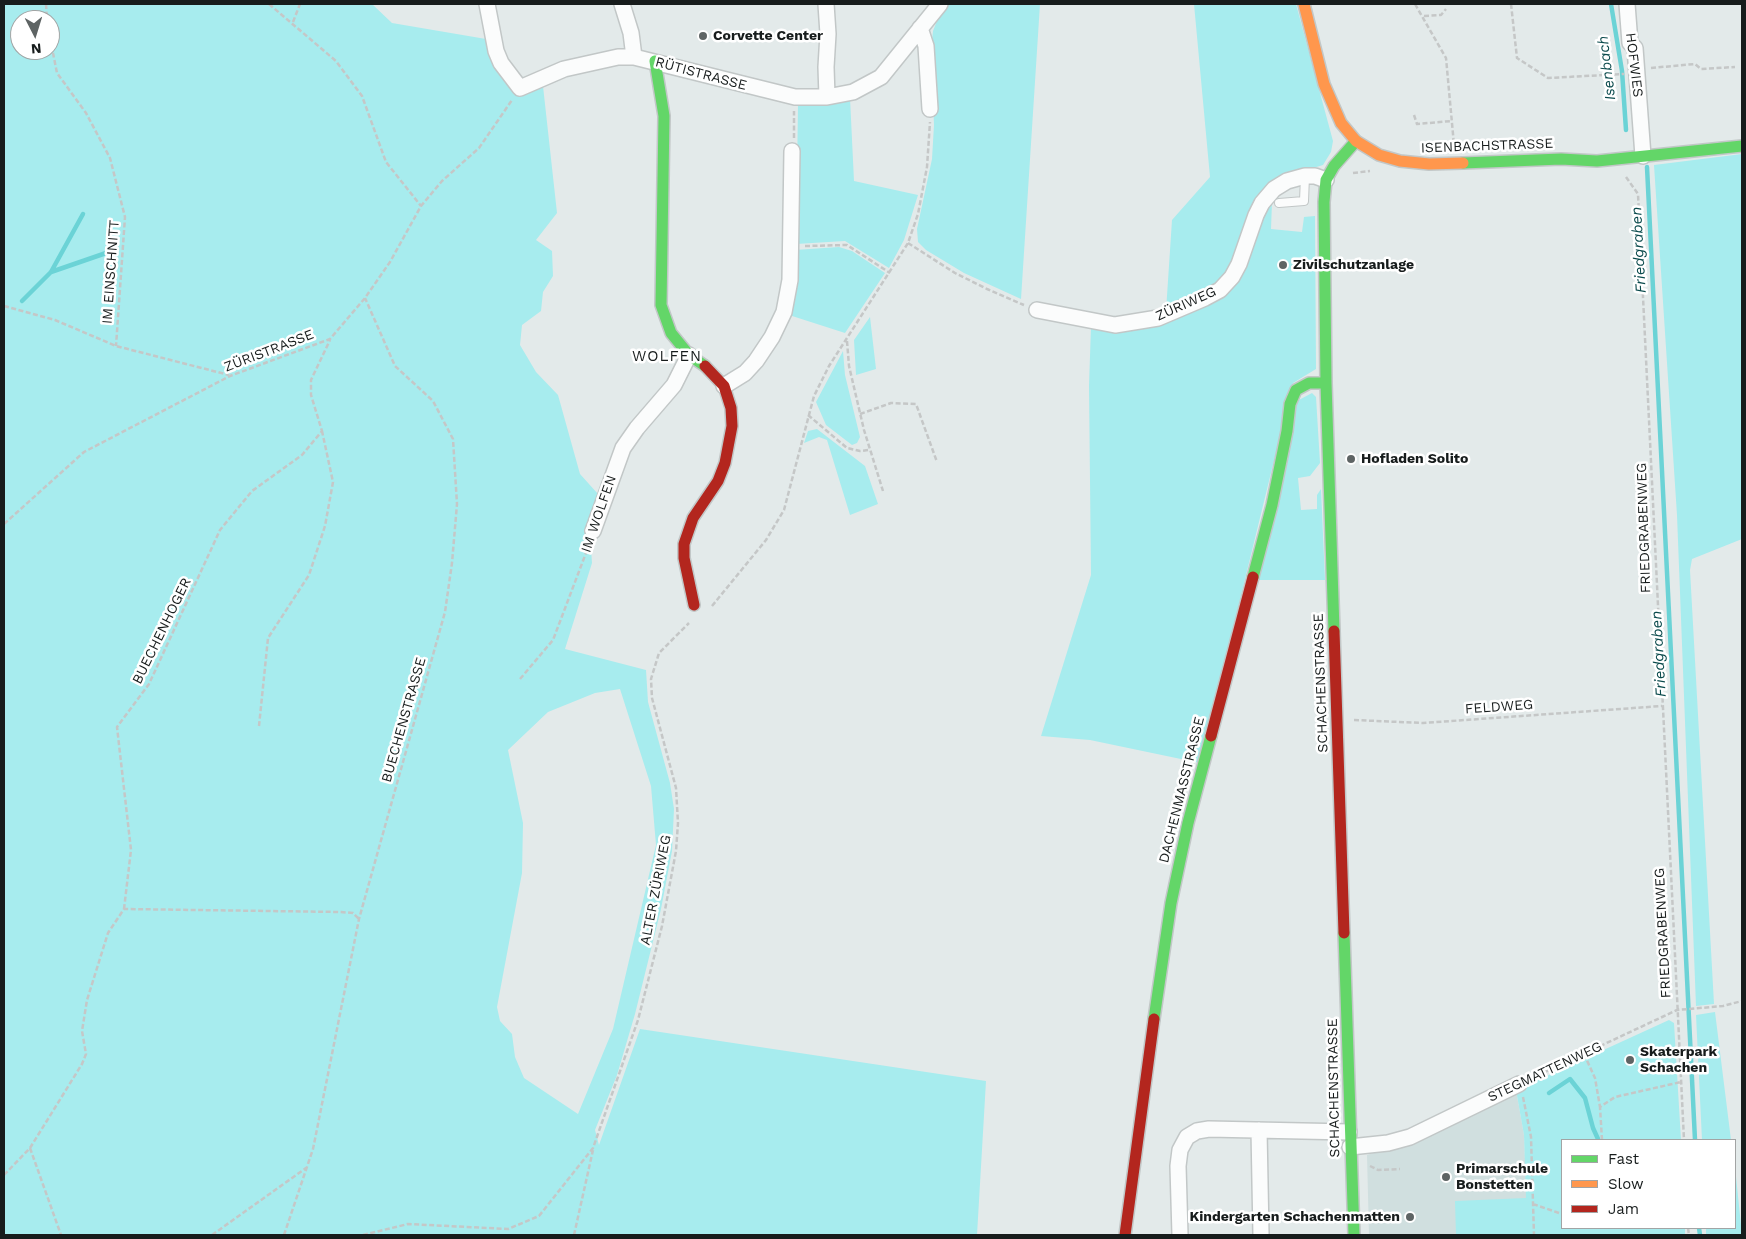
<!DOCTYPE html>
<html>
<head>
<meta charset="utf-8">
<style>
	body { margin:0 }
	#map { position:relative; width:1746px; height:1239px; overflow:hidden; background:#e3eaea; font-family:"Work Sans",sans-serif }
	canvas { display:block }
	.frame { position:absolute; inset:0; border:5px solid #171c1c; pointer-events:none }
	.legend { position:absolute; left:1561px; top:1139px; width:175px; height:90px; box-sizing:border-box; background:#fff; border:1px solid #a2a4a4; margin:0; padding:6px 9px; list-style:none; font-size:15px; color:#171c1c }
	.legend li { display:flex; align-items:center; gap:10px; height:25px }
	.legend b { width:25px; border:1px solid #a2a4a4 }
	.north { position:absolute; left:10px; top:10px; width:50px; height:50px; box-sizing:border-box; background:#fff; border:1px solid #a2a4a4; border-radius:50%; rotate:175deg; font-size:14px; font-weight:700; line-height:20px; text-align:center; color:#171c1c }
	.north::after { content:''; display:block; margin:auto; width:18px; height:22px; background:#5e6464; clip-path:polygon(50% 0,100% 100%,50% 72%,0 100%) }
</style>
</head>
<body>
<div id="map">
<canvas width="1746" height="1239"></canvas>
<div class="frame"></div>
<ul class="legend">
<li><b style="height:6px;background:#63d668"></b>Fast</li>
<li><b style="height:6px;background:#ff974d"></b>Slow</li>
<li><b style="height:6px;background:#b3261e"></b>Jam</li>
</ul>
<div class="north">N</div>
</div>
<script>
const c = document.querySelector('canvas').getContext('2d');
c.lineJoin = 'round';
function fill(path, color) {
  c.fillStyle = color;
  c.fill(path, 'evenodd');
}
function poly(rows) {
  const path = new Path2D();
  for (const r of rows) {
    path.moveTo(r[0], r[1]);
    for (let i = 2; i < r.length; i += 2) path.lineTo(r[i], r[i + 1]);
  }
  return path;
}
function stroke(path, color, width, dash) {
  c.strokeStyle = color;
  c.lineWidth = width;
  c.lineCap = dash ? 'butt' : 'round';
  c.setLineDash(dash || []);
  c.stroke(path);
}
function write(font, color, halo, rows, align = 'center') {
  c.font = font + ' "Work Sans",sans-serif';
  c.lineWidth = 5;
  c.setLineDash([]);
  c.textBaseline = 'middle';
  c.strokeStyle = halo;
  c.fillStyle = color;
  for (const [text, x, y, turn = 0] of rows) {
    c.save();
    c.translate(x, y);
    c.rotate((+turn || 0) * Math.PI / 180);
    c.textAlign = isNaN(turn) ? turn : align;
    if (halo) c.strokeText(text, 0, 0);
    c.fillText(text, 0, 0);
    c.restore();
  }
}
fill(poly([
	[1516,1090,1524,1135,1528,1235,1369,1235,1367,1155,1396,1145]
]), '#d0dfdf');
fill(poly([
	[4,4,372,4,392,23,486,39,524,91,543,86,557,213,536,240,552,251,553,276,543,292,541,311,522,325,520,345,536,372,558,395,580,474,598,494,589,520,592,563,565,649,646,670,648,702,670,783,674,809,672,851,661,909,635,1014,617,1075,595,1130,599,1145,640,1029,986,1081,977,1235,4,1235],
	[20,20,50,20,50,50,20,50],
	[620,689,651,786,656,845,613,1029,578,1114,524,1078,515,1057,512,1034,500,1021,497,1007,522,873,523,823,508,750,548,712,595,693],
	[946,4,1040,4,1021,299,964,273,926,250,918,242,917,229,932,159,934,125,931,50,933,31,940,13],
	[1194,4,1296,4,1333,141,1331,152,1323,165,1290,175,1275,183,1221,283,1166,311,1172,220,1210,177],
	[850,98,854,181,918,195,904,240,889,268,845,241,796,244,798,104],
	[1742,154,1742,539,1692,559,1690,570,1714,1004,1696,1006,1677,515,1654,165],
	[1272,202,1271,229,1302,232,1304,217,1315,216,1316,369,1293,383,1200,763,1090,740,1041,736,1091,575,1089,386,1091,326,1113,329,1226,290,1262,212],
	[839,247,852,251,885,273,845,333,789,315,795,250],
	[870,317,876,369,856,375,854,340],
	[843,351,845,375,860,437,857,443,852,445,826,425,816,402],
	[1312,393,1316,397,1320,463,1310,476,1298,478,1301,510,1317,509,1317,495,1321,489,1325,580,1257,580,1297,401],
	[817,429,865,466,878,504,850,515,827,440,819,437,804,443,808,431],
	[1715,1012,1731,1140,1702,1140,1696,1015],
	[1669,1020,1674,1023,1681,1140,1562,1140,1562,1228,1685,1228,1685,1235,1456,1235,1455,1201,1526,1198,1524,1135,1516,1090],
	[1735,1167,1742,1235,1706,1235,1706,1228,1735,1228]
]), '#a7ecee');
stroke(poly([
	[1611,4,1622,71,1626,130],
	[1647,167,1695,1140],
	[51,272,109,252],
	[22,301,51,272,83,214],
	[1549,1093,1570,1079,1585,1098,1593,1128,1598,1139],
	[1699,1228,1700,1235]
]), '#6bd3d6', 4.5);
const lane = poly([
	[1279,203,1304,201,1305,176]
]);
const street = poly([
	[487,4,496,51,501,63,520,88,564,69,618,57,634,57,795,97,827,97,853,92,881,77,940,4],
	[622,4,631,33,634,57],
	[826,4,828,34,826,67,827,97],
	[1627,4,1630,43,1635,48,1643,156],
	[920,28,926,46,930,109],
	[1037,310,1115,325,1158,318,1205,298,1220,290,1232,277,1239,264,1256,215,1262,203,1274,189,1287,181,1305,176,1315,176,1326,180],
	[724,386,745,373,756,361,772,337,784,312,790,280,792,151],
	[593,531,623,448,637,428,674,385,689,355],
	[1259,1130,1261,1235],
	[1350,1147,1388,1143,1410,1137,1519,1084],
	[1180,1235,1178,1166,1180,1150,1187,1137,1197,1131,1209,1129,1349,1132]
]);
const fast = poly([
	[655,61,664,116,661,305,671,333,689,355,705,366],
	[1463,163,1561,159,1597,161,1742,146],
	[1253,577,1272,505,1287,431,1290,404,1296,390,1309,383,1326,383],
	[1334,631,1326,383,1324,202,1326,180,1334,166,1356,141],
	[1344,933,1354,1235],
	[1154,1019,1171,903,1188,823,1211,736]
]);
const slow = poly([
	[1304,4,1324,84,1341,123,1356,141,1379,155,1400,161,1429,164,1463,163]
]);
const jam = poly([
	[694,605,684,558,684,544,693,518,718,481,725,463,732,426,731,408,724,386,705,366],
	[1334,631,1344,933],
	[1211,736,1253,577],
	[1125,1235,1154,1019]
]);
stroke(lane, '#c2c7c7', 10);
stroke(street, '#c2c7c7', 18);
stroke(fast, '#c2c7c7', 14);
stroke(slow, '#c2c7c7', 14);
stroke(jam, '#c2c7c7', 14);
stroke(poly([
	[46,4,47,20],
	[269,4,336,61,362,96,386,162,421,206],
	[1415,4,1446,58,1454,145],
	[1511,4,1517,58,1548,78,1624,74],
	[1424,16,1441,15,1446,9],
	[293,22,300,4],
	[50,38,57,73,86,113,110,158,125,217,116,346],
	[1651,68,1695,64,1701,69,1735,67],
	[1414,115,1417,124,1452,121],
	[794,138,794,111],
	[1353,173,1370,171],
	[1626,177,1638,194,1684,1140],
	[908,243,955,273,987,289,1024,305],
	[805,246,847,245,890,273],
	[4,306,55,320,116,346,229,375],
	[847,341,849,366,864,430,883,491],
	[860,414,891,403,916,404,937,462],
	[808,415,847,448,860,451,869,450],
	[4,524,84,452,230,376,330,339,365,298,390,262,421,206,442,181,479,148,512,100],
	[712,606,766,540,784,510,814,396,829,366,908,243,918,214,927,167,930,122],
	[520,679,553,640,589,545],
	[1354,720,1423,723,1662,706],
	[259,726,268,638,309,575,325,526,333,482,322,431],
	[124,909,131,850,117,727,149,684,220,530,252,491,302,455,322,431,311,395,311,380,330,340],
	[1584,1054,1595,1078,1600,1107],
	[1532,1078,1677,1010,1723,1006,1742,1001],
	[1523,1097,1531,1137,1534,1235],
	[1602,1140,1600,1107,1615,1097,1681,1082],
	[30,1148,61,1235],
	[1370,1166,1378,1170,1400,1169],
	[4,1175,30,1148,82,1064,86,1054,82,1031,87,1000,108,933,124,909,341,912,353,913,359,919],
	[1533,1204,1562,1214],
	[1688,1228,1689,1235],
	[212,1235,306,1168],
	[284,1235,313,1149,359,919,445,612,452,563,457,504,453,439,433,401,395,366,365,298],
	[363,1235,408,1224,508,1229,539,1216,593,1148,638,1020,662,926,676,851,678,823,676,788,652,698,651,679,659,653,689,623],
	[574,1235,593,1150]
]), '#c5c7c7', 2.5, [5, 2.5]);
stroke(lane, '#fbfcfc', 8);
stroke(street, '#fbfcfc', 15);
stroke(fast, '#63d668', 11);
stroke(slow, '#ff974d', 11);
stroke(jam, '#b3261e', 11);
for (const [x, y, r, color] of [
	[703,36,5,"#5e6464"],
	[1283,265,5,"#5e6464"],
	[1351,459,5,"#5e6464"],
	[1630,1060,5,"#5e6464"],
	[1446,1177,5,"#5e6464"],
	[1410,1217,5,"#5e6464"]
]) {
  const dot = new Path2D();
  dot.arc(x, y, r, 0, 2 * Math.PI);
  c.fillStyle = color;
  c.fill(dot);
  stroke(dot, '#fff', 2);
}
write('bold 14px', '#171c1c', '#fff', [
	["Corvette Center",713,36],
	["Zivilschutzanlage",1293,265],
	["Hofladen Solito",1361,459],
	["Skaterpark",1640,1052],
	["Schachen",1640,1068],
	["Primarschule",1456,1169],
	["Bonstetten",1456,1185],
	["Kindergarten Schachenmatten",1400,1217,"right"]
], 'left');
write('14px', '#171c1c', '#fff', [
	["HOFWIES",1634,65,83],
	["RÜTISTRASSE",701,74,15],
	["ISENBACHSTRASSE",1487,146,-2],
	["IM EINSCHNITT",111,272,-86],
	["ZÜRIWEG",1186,304,-24],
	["ZÜRISTRASSE",269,351,-21],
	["IM WOLFEN",599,514,-71],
	["FRIEDGRABENWEG",1644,528,-92],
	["BUECHENHOGER",162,631,-64],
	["SCHACHENSTRASSE",1321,683,-92],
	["FELDWEG",1499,707,-4],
	["BUECHENSTRASSE",404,720,-74],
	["DACHENMASSTRASSE",1182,790,-76],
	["ALTER ZÜRIWEG",656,890,-79],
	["FRIEDGRABENWEG",1663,933,-93],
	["STEGMATTENWEG",1545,1072,-25],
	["SCHACHENSTRASSE",1334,1088,-91]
]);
write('italic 15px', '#0a4a4c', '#fff', [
	["Isenbach",1607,68,-97],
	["Friedgraben",1639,250,-93],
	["Friedgraben",1659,654,-93]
]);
c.letterSpacing = '1px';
write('15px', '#171c1c', '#fff', [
	["WOLFEN",667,357]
]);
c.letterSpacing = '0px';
</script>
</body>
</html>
